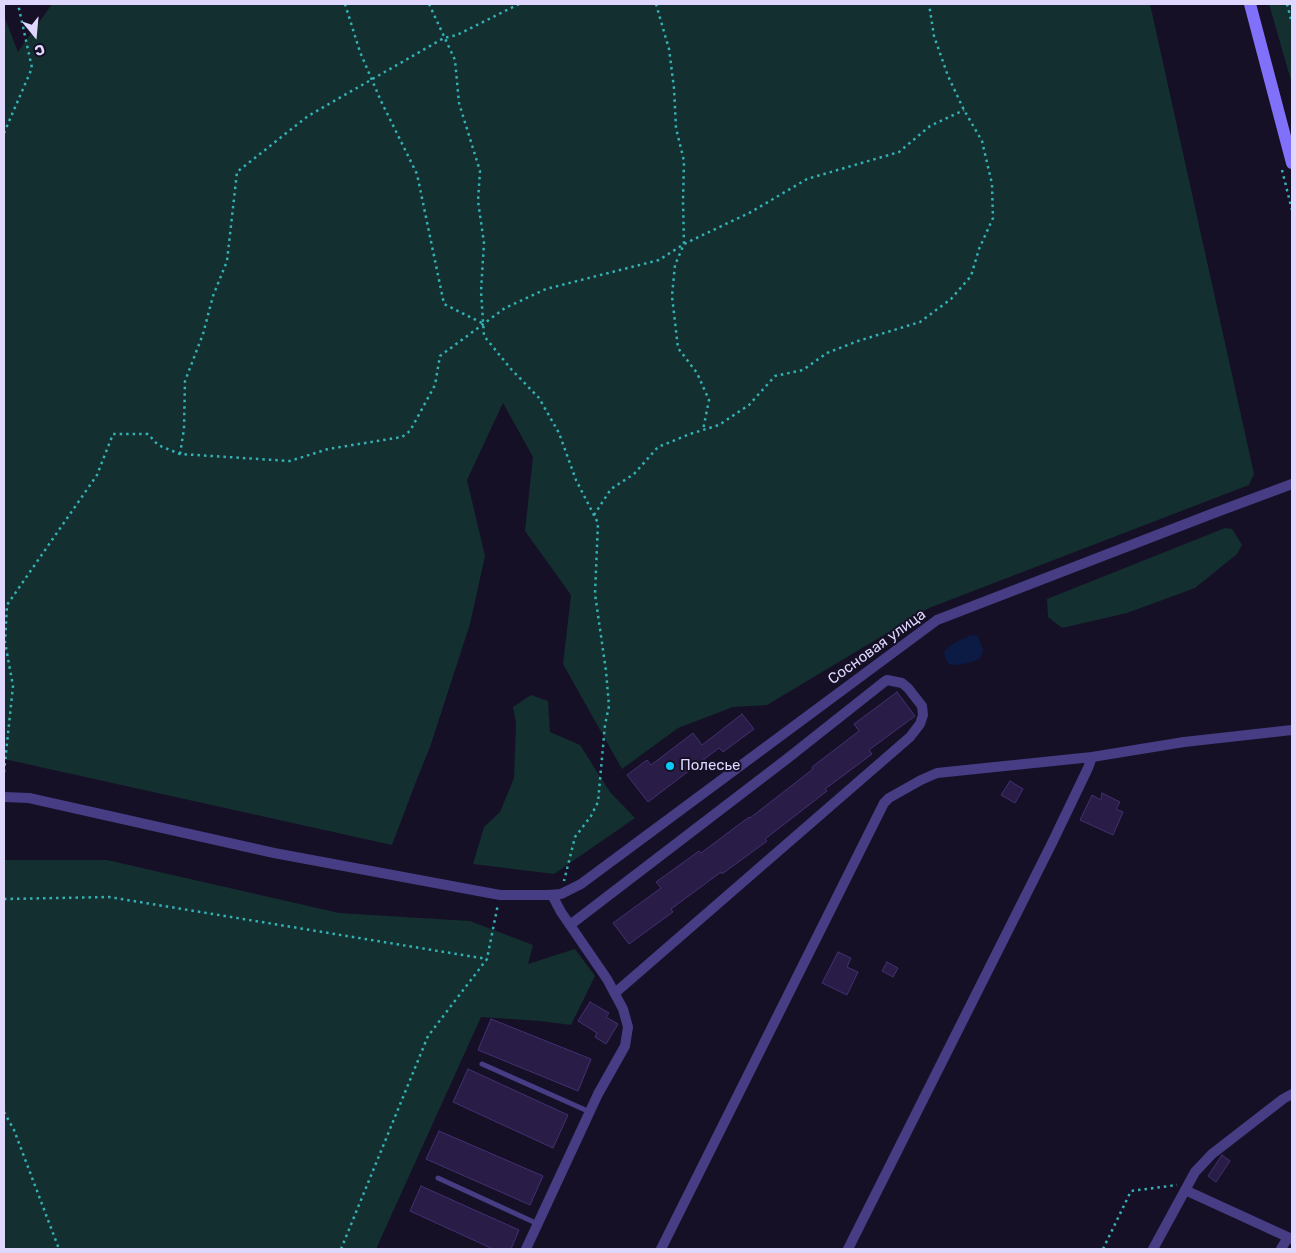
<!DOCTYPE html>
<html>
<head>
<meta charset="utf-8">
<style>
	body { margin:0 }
	#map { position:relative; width:1296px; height:1253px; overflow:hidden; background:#161026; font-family:Rubik,sans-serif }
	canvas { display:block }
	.frame { position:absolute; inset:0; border:5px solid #dfd7fe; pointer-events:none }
	.north { position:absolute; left:10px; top:10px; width:50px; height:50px; -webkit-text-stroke:4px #161026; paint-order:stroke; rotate:163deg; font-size:14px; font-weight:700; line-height:20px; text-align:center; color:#dfd7fe }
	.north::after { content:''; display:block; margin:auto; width:18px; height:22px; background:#dfd7fe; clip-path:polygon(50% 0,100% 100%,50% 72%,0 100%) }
</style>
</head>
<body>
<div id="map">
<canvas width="1296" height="1253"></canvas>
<div class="frame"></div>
<div class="north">С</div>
</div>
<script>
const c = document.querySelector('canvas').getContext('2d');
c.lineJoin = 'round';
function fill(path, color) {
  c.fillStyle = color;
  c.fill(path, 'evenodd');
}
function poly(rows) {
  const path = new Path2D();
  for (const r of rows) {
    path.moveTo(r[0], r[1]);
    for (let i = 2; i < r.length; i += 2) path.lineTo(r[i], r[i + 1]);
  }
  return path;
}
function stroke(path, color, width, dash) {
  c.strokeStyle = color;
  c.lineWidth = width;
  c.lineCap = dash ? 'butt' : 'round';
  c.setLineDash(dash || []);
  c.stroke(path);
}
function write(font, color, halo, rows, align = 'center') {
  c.font = font + ' Rubik,sans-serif';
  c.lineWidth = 4;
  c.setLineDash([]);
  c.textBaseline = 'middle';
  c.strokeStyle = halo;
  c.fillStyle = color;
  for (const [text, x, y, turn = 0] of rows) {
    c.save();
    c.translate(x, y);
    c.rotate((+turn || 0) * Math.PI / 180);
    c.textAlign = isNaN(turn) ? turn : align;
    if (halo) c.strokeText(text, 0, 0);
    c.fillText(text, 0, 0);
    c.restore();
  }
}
fill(poly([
	[52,4,1150,4,1254,474,1249,485,929,608,767,705,733,707,678,728,622,769,563,664,571,595,525,531,533,457,503,403,467,480,485,556,470,624,430,747,417,779,392,845,4,759,4,16,18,52],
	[1269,4,1292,4,1292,84],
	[1225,528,1232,529,1242,545,1237,554,1195,588,1127,613,1062,628,1048,617,1047,599],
	[531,695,548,701,550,732,580,745,610,792,635,818,554,874,473,864,484,827,500,812,514,778,516,723,513,707],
	[4,860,107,860,339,913,470,921,533,945,528,964,575,949,595,976,571,1025,540,1021,481,1017,376,1249,4,1249]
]), '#132f30');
fill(poly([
	[971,635,978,636,980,642,983,649,982,654,979,659,969,663,955,665,949,664,946,660,944,653,946,649,954,643]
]), '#0c1b43');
const building = poly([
	[897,692,915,716,869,750,872,754,825,789,827,791,765,839,767,841,722,874,721,872,671,909,673,912,629,944,613,923,661,888,656,882,699,851,701,853,749,817,750,818,813,769,812,767,859,731,854,724,897,692],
	[742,714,754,729,723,752,719,748,648,802,627,775,647,760,651,765,693,733,702,745,742,714],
	[1010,781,1023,789,1015,803,1001,795,1010,781],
	[1102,793,1120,802,1116,809,1123,812,1113,835,1080,820,1092,795,1101,800,1102,793],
	[838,952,851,958,847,967,858,972,847,995,822,983,838,952],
	[887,962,898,968,893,977,882,971,887,962],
	[590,1002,609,1013,606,1017,618,1024,606,1044,595,1037,597,1033,578,1021,590,1002],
	[491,1019,591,1059,578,1091,478,1050,491,1019],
	[468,1069,568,1115,553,1148,453,1102,468,1069],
	[439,1131,543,1176,530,1205,426,1159,439,1131],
	[1222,1155,1230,1161,1216,1182,1208,1176,1222,1155],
	[421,1186,519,1230,511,1249,493,1249,410,1211,421,1186]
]);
fill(building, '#291d47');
stroke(building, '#433072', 1);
stroke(poly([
	[345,4,360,52,381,101,417,174,444,304,484,324],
	[429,4,455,60,459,103,480,171,478,201,484,243,481,291,484,336,511,369,539,398,559,433,576,480,598,523,595,594,606,671,609,706,605,725,598,802,591,816,575,837,564,881],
	[656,4,669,49,674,88,676,128,684,161,683,201,684,244,675,265,672,296,678,348,697,373,709,400,703,430],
	[1287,4,1292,23],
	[4,133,32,68,18,4],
	[1282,170,1292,210],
	[180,454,184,429,185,381,203,334,213,296,227,261,237,172,308,116,444,38,457,35,519,4],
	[594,515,611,489,634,474,658,447,690,434,719,425,749,405,775,376,803,370,827,353,858,341,920,322,951,299,971,276,979,249,993,218,992,184,982,141,964,110,948,76,934,36,929,4],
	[4,772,13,686,5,642,7,605,97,475,113,434,148,434,158,445,180,454,290,461,328,449,402,437,410,431,435,385,440,356,505,308,546,289,659,260,684,244,751,212,807,179,899,152,930,126,964,110],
	[4,899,109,897,487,959],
	[4,1112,14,1130,59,1249],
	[341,1249,428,1036,487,959,498,904],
	[1103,1249,1131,1191,1177,1185]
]), '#34b1b5', 2.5, [2.5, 4]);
stroke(poly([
	[482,1064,590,1112],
	[438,1178,538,1224]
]), '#463d84', 5);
stroke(poly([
	[4,797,29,798,274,853,500,895,548,895,561,894,581,884,937,620,1214,513,1292,484],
	[570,925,788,758,884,682,887,680,902,683,908,688,922,706,923,715,920,724,910,737,615,993],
	[1185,1190,1292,1239],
	[526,1249,598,1094,625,1046,628,1027,623,1009,607,979,561,912,552,895],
	[661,1249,884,803,889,798,921,780,937,773,1092,757,1184,742,1292,730],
	[848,1249,1052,843,1088,768,1092,757],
	[1153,1249,1195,1172,1212,1154,1283,1099,1292,1094],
	[1281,1249,1288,1237]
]), '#463d84', 10);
stroke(poly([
	[1250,4,1292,163]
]), '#8171fa', 12);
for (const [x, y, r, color] of [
	[670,766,5,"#0acbf7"]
]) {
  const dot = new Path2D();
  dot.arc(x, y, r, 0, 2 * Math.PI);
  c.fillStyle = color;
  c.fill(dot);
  stroke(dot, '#161026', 2);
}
write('15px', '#dfd7fe', '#161026', [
	["Сосновая улица",877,647,-36]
]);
write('15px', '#dfd7fe', '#161026', [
	["Полесье",680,766]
], 'left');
</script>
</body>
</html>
